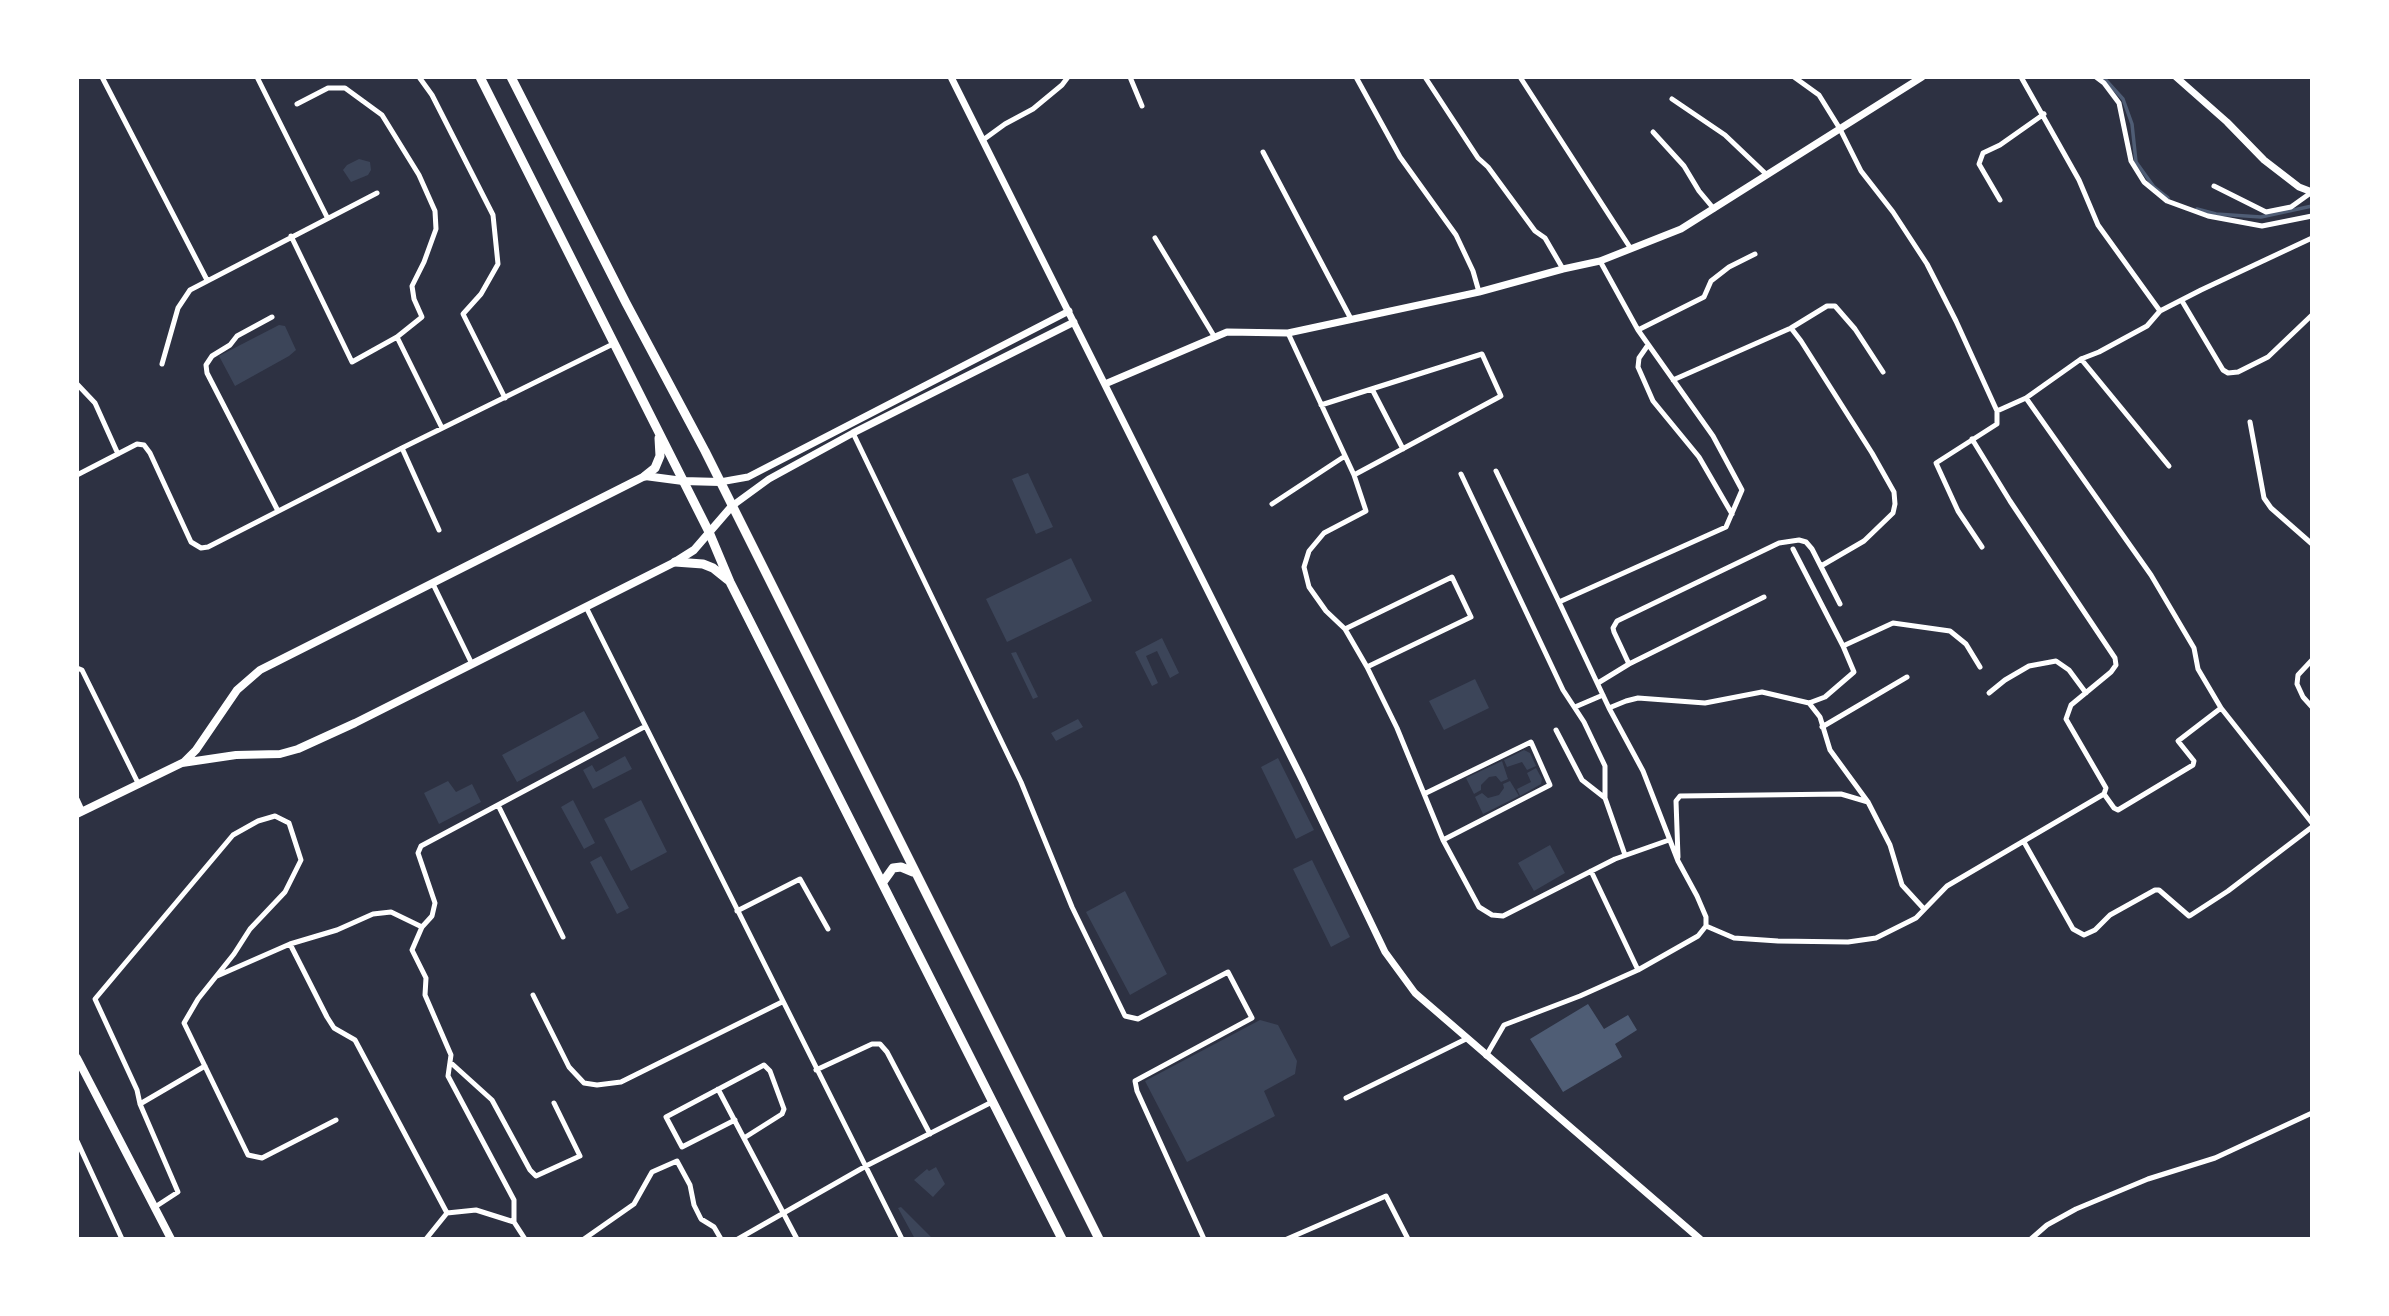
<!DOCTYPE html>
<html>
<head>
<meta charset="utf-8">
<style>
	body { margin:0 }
	#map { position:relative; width:2389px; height:1316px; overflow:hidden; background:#2d3142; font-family:Raleway,sans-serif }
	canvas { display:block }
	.frame { position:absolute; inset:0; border:79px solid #fff; pointer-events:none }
</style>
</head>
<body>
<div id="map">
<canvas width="2389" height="1316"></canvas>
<div class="frame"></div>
</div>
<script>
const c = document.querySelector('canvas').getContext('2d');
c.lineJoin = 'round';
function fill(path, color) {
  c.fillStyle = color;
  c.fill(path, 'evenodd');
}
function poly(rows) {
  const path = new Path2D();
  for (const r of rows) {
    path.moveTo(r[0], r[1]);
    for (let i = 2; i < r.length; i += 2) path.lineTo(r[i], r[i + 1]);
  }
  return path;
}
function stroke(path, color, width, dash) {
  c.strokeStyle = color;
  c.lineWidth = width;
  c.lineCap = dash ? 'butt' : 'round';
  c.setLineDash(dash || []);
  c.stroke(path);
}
fill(poly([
	[359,159,370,162,371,170,368,175,351,182,343,170,347,165],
	[279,325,285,326,296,350,289,356,235,386,219,356],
	[1028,473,1053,527,1036,534,1012,479],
	[1071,558,1092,601,1007,642,986,599],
	[1162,638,1179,673,1170,678,1157,651,1146,656,1158,683,1152,686,1135,652],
	[1016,652,1038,697,1033,699,1011,653],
	[1475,679,1489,708,1444,730,1429,701],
	[584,711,599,738,517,782,502,755],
	[1078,719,1083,727,1056,741,1051,733],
	[1524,750,1530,753,1536,766,1527,770,1522,762,1507,767,1504,760],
	[625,756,632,769,593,789,583,770,592,765,596,772],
	[1278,758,1314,830,1296,839,1261,767],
	[1502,761,1508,779,1501,782,1496,776,1489,777,1481,785,1481,790,1474,794,1466,778],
	[1536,768,1542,779,1541,784,1520,796,1517,789,1531,782,1527,773],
	[448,781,456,792,472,784,481,802,439,824,424,793],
	[1510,781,1519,796,1483,814,1475,797,1482,793,1488,798,1499,795,1504,788,1503,784],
	[573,800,595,843,584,849,561,807],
	[641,800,667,852,631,871,604,819],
	[1550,845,1565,873,1534,891,1518,863],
	[601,856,629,908,617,914,590,862],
	[1312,860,1350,937,1331,947,1293,869],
	[1125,891,1167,974,1130,995,1086,912],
	[1260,1020,1278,1025,1297,1061,1295,1074,1264,1091,1275,1116,1187,1162,1145,1081],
	[936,1167,945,1184,933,1197,914,1180,927,1169,929,1171],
	[901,1207,933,1239,915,1239,898,1208]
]), '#3c4559');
fill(poly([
	[1588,1004,1604,1029,1628,1015,1637,1030,1615,1044,1622,1057,1563,1092,1530,1039]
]), '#4f5d75');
stroke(poly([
	[2103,77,2123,99,2132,124,2136,162,2154,187,2168,198],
	[2197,209,2216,214,2261,217,2312,206]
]), '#4f5d75', 3.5);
stroke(poly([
	[102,77,207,280],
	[257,77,327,217],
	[419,77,432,95,493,215,498,264,481,294,463,314,505,398],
	[1130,77,1142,106],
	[1356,77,1400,157,1456,235,1473,271,1479,292],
	[1425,77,1478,158,1488,167,1535,231,1545,238,1563,269],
	[1520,77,1631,249],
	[1794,77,1819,95,1840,129,1861,171,1893,212,1927,264,1956,321,1997,411,1997,424,1936,463,1958,511,1982,547],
	[2021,77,2079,180,2098,225,2160,311],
	[2096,77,2104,83,2119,103,2131,161,2144,182,2167,201,2208,216,2262,226,2312,216],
	[1672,99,1725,135,1767,175],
	[1653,132,1684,166,1699,191,1714,209],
	[983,140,1005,124,1033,109,1062,85,1068,77],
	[1263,152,1351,319],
	[2214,186,2266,212,2291,207,2312,192],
	[2000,200,1979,164,1983,153,2000,145,2044,114],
	[291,236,352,362,397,337,422,317,414,299,412,286,424,262,436,229,435,211,419,175,382,115,345,88,328,88,297,104],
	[1155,238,1214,336],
	[2182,301,2223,370,2228,373,2238,372,2268,357,2312,315],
	[272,317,237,336,230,345,212,356,206,365,207,373,278,511],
	[1791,328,1827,306,1835,306,1855,329,1883,372],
	[1638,330,1704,297,1711,281,1729,267,1755,254],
	[1288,333,1354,475,1366,511,1324,533,1309,551,1304,567,1309,587,1326,611,1345,629,1367,667,1397,728,1443,840,1479,907,1492,915,1503,916,1615,859,1669,840],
	[397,337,442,428],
	[1648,345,1639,358,1638,367,1653,401,1699,457,1732,514],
	[2081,359,2169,466],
	[162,364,178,308,190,290,377,193],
	[1673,380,1791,328,1801,341,1872,453,1894,492,1895,504,1893,513,1864,541,1821,566],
	[77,384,95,403,118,454],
	[1372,389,1403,449],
	[2026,398,2151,575,2194,648,2198,669,2221,708,2312,823],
	[1321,405,1482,354,1501,396,1354,475],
	[1997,411,2026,398,2081,359,2099,352,2147,326,2160,311,2201,290,2312,238],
	[2250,422,2264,498,2271,508,2312,544],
	[853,433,1021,782,1072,907,1125,1016,1138,1019,1228,972,1252,1018,1135,1081,1137,1091,1204,1239],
	[402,448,439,530],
	[1496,471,1559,602],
	[1461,474,1563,690,1584,722,1605,766,1605,798,1625,855],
	[77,475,137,444,144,445,150,453,191,542,201,548,208,547,402,448,613,344],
	[1272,504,1345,456],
	[1793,549,1843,646],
	[433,584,472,664],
	[586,607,902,1239],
	[1345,629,1452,577,1471,617,1367,667],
	[2312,660,2298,675,2297,684,2303,697,2312,707],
	[1629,664,1614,632,1613,628,1617,621,1779,543,1799,540,1806,542,1812,549,1840,604],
	[77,668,82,670,139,785],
	[1598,683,1629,664,1764,597],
	[1989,693,2005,680,2029,666,2056,661,2069,670,2086,693],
	[1809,703,1820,717,1830,750,1868,802,1890,845,1902,885,1924,909],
	[1575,707,1603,695],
	[1609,708,1626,701,1638,698,1705,703,1762,692,1809,703,1825,697,1854,672,1843,646,1893,623,1950,631,1966,644,1980,667],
	[1822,727,1907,677],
	[1556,730,1582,780,1605,798],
	[1424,794,1531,742,1550,785,1443,840],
	[2104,794,2114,808,2118,810,2193,765,2194,761,2178,741,2221,708],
	[77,799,83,812],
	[498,805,563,937],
	[2024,842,2073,929,2084,935,2095,930,2110,915,2155,890,2159,890,2189,916,2191,915,2228,891,2312,827],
	[1678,857,1676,801,1680,796,1841,794,1868,802],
	[1591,871,1638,970],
	[737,911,800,879,828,929],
	[1706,926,1734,938,1778,941,1848,942,1876,938,1916,918,1947,886,2104,794,2106,788,2066,719,2071,705,2111,672,2116,665,2115,658,2010,501,1972,439],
	[422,927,412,950,426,978,425,995,451,1055,448,1076,514,1200,514,1222],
	[290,944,327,1017,334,1028,355,1040,447,1213],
	[217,976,290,944,337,930,373,914,391,912,422,927,432,916,435,903,418,853,421,846,644,727],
	[533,995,569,1067,584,1083,597,1085,621,1082,782,1002],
	[1486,1056,1504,1025,1580,996,1638,970,1698,936,1706,926,1706,917,1697,896,1678,861,1643,771,1609,708,1559,602,1726,527,1742,490,1713,436,1638,330,1600,261],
	[450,1062,492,1100,530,1170,536,1176,580,1156,554,1103],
	[816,1070,872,1044,880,1044,887,1052,930,1134],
	[718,1089,797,1239],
	[1346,1098,1466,1039],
	[140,1104,205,1066],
	[735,1120,682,1147,666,1117,764,1065,770,1071,784,1109,782,1114,744,1138],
	[77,1141,122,1239],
	[155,1207,178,1192,140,1104,137,1090,95,999,233,835,258,821,275,816,289,823,301,860,285,892,250,929,234,954,198,999,184,1023,248,1155,262,1158,336,1120],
	[426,1239,447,1213,476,1210,514,1222,525,1239],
	[584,1239,634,1204,652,1172,677,1161,690,1185,694,1205,701,1219,714,1227,721,1239],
	[738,1239,866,1166,992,1102],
	[1287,1239,1386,1196,1408,1239],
	[2031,1239,2047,1225,2076,1209,2148,1179,2215,1158,2312,1113]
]), '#fff', 5);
stroke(poly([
	[951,77,1302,779,1385,952,1415,993,1700,1239],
	[2176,77,2227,122,2264,160,2299,187,2312,192],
	[1105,384,1227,332,1288,333,1479,292,1563,269,1600,261,1681,229,1922,77],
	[720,482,748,477,1069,311],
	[732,506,769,479,853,433,1074,322]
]), '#fff', 7);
stroke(poly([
	[184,762,196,750,237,690,260,670,645,476,683,481,720,482],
	[77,814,182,763,236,755,280,754,298,749,355,723,675,562,694,550,732,506],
	[77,1058,171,1239]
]), '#fff', 8);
stroke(poly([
	[480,77,709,532,730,582,1062,1239],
	[511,77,626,303,705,451,1099,1239],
	[645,476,655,468,660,456,659,438],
	[675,562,703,564,713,568,728,580],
	[883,882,893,868,901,867,913,872]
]), '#fff', 9);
</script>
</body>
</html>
